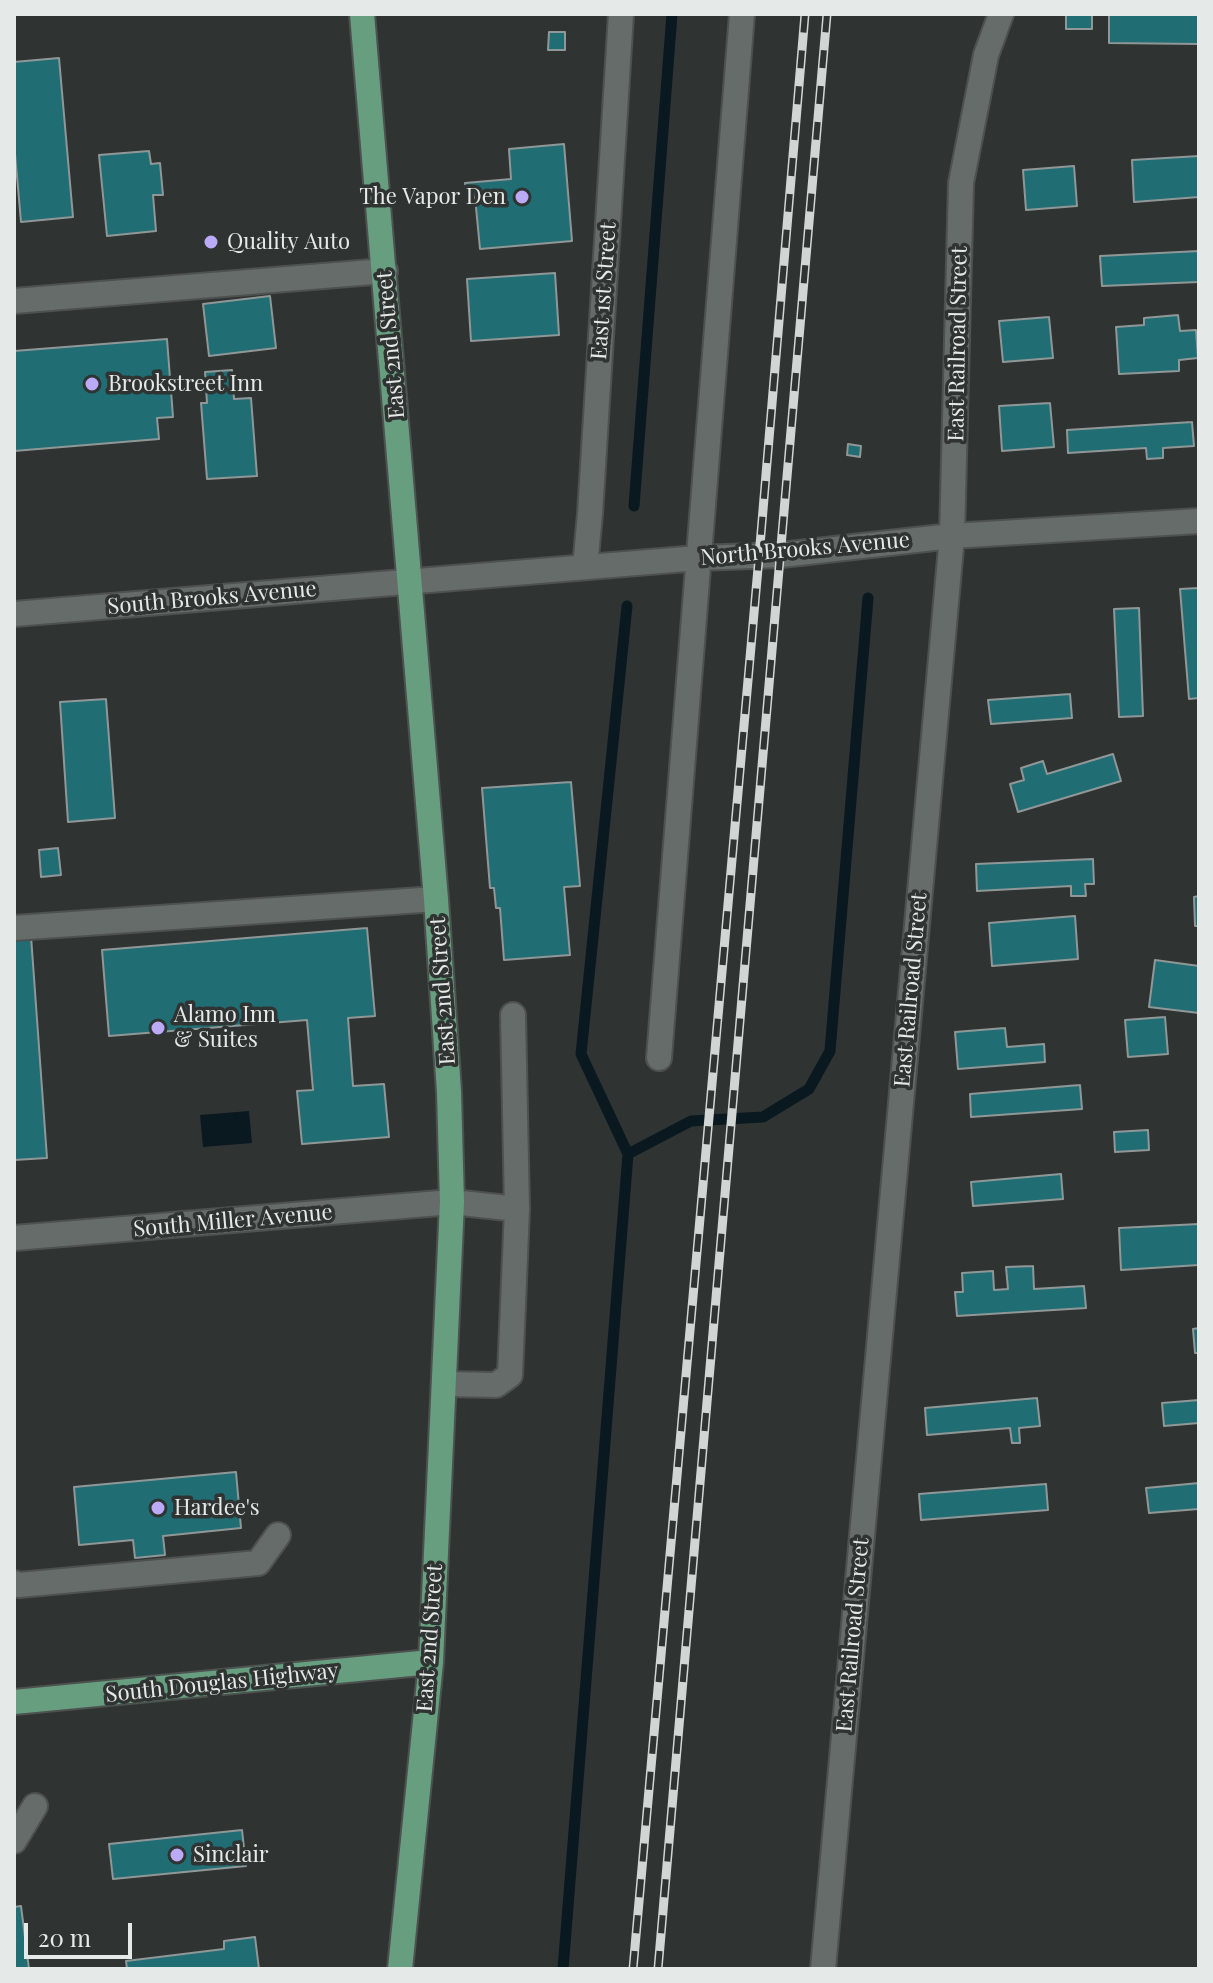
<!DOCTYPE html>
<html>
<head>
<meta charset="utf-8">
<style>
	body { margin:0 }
	#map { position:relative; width:1213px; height:1983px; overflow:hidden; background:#2f3433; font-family:"Playfair Display",serif }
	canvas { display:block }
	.frame { position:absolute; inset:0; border:16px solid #e5e9e8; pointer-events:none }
	.scale { position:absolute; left:24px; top:1923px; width:108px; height:36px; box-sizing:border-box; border:4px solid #e5e9e8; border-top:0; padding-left:10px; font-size:24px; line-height:28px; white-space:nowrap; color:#e5e9e8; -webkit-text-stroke:6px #2f3433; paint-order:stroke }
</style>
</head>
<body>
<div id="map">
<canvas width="1213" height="1983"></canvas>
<div class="frame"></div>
<div class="scale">20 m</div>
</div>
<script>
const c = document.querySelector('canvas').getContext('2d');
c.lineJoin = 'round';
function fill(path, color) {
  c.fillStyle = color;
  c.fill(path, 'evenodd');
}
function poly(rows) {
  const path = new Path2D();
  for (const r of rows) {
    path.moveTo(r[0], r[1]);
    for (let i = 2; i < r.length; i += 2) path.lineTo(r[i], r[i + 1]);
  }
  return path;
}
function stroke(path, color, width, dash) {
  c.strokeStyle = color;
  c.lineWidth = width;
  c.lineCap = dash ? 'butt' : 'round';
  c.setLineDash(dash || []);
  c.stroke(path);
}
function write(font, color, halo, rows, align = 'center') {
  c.font = font + ' "Playfair Display",serif';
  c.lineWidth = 7;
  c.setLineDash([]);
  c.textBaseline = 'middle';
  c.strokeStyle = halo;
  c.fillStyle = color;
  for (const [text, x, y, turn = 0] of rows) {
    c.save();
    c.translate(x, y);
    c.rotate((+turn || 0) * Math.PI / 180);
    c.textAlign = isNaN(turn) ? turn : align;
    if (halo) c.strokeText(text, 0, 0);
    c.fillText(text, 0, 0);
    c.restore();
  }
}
fill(poly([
	[249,1111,252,1143,203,1147,200,1115]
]), '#0a191f');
stroke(poly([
	[634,506,672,14],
	[627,606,581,1054,628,1154],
	[563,1969,628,1154,691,1121,763,1117,809,1089,830,1051,868,598]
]), '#0a191f', 11);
const building = poly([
	[1066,14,1092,14,1092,29,1066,29,1066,14],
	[1109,14,1199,14,1199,44,1109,43,1109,14],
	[549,32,565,32,565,50,548,50,549,32],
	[59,58,73,217,21,222,14,142,14,62,59,58],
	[564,144,572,241,480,249,475,197,467,198,465,183,511,179,509,149,564,144],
	[149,151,151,164,160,163,163,195,153,195,156,231,107,236,99,155,149,151],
	[1199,156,1199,197,1134,202,1132,160,1199,156],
	[1074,166,1077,206,1026,210,1023,170,1074,166],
	[1199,251,1199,282,1102,286,1100,256,1199,251],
	[555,273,559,335,471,341,467,279,555,273],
	[270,296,276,348,209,356,203,304,270,296],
	[1178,315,1180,331,1196,330,1198,358,1179,360,1179,371,1119,374,1116,327,1144,325,1144,318,1178,315],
	[1049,317,1053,358,1003,362,999,321,1049,317],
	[167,339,173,417,157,418,159,439,14,451,14,351,167,339],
	[232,370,234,399,251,398,257,476,207,479,201,403,207,403,205,372,232,370],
	[1050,403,1054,447,1002,451,999,406,1050,403],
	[1192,422,1194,446,1163,448,1163,458,1147,459,1146,448,1068,453,1067,430,1192,422],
	[848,444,861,446,860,457,847,455,848,444],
	[1199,588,1199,698,1189,699,1180,589,1199,588],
	[1139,608,1143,716,1119,717,1114,609,1139,608],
	[1070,694,1072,718,991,724,988,700,1070,694],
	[106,699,115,818,68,822,60,702,106,699],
	[1113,754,1121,781,1018,812,1010,784,1024,780,1021,768,1043,761,1047,774,1113,754],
	[571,782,580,886,564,887,570,955,504,960,500,908,496,908,494,888,490,888,482,788,571,782],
	[58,848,61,875,41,877,39,850,58,848],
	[1093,859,1094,884,1085,884,1086,896,1071,896,1071,886,977,891,976,864,1093,859],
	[1199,896,1199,926,1195,926,1194,897,1199,896],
	[1075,916,1078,959,992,966,989,923,1075,916],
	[367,928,375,1016,348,1018,353,1086,384,1084,389,1137,302,1144,297,1091,313,1090,307,1020,109,1036,102,950,367,928],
	[31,936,47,1158,14,1160,14,937,31,936],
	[1155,960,1199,966,1199,1013,1149,1007,1155,960],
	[1165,1017,1168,1054,1128,1057,1125,1020,1165,1017],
	[1005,1028,1007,1047,1044,1044,1045,1062,958,1069,955,1032,1005,1028],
	[1080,1085,1082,1109,971,1117,970,1094,1080,1085],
	[1148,1130,1149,1150,1115,1152,1114,1132,1148,1130],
	[1061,1174,1063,1199,973,1206,971,1182,1061,1174],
	[1199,1224,1199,1265,1121,1270,1119,1228,1199,1224],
	[1033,1266,1034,1289,1084,1286,1086,1308,957,1316,955,1292,963,1292,962,1273,993,1271,994,1290,1008,1289,1006,1267,1033,1266],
	[1199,1328,1199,1353,1195,1353,1193,1329,1199,1328],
	[1037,1398,1040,1426,1019,1428,1020,1443,1012,1443,1010,1428,927,1435,925,1408,1037,1398],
	[1199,1400,1199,1423,1164,1426,1162,1403,1199,1400],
	[236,1472,241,1528,163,1536,165,1555,135,1558,133,1540,79,1545,74,1487,236,1472],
	[1199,1483,1199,1509,1149,1513,1146,1488,1199,1483],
	[1046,1484,1048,1510,921,1520,919,1494,1046,1484],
	[242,1830,246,1866,113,1879,109,1844,242,1830],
	[21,1906,29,1969,14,1969,14,1907,21,1906],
	[255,1937,259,1969,127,1969,126,1961,224,1949,224,1941,255,1937]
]);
fill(building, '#206d74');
stroke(building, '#909797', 2);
const minor = poly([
	[14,301,385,271],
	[585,567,590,514,621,14],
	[14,614,698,558,781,555,952,536,1199,521],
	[14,928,436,899],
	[659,1058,742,14],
	[14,1238,452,1202,517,1209],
	[445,1384,496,1385,510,1375,517,1209,513,1015],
	[14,1583,19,1585,258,1563,278,1535],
	[14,1841,35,1806],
	[823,1969,952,536,961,183,986,55,1001,14]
]);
const major = poly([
	[362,14,436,899,449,1092,452,1202,431,1662,400,1969],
	[14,1702,431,1662]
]);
stroke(minor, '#4d5150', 28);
stroke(major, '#4d5150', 28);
stroke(minor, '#666c6a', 24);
stroke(major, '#669e7f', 24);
const rail = poly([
	[633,1969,759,557,805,14],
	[658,1969,827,14]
]);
stroke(rail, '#d1d5d4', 9);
stroke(rail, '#2f3433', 6, [18]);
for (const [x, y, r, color] of [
	[522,197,8,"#bbaaf6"],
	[211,242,8,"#bbaaf6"],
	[92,384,8,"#bbaaf6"],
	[158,1028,8,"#bbaaf6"],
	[158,1508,8,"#bbaaf6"],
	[177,1855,8,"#bbaaf6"]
]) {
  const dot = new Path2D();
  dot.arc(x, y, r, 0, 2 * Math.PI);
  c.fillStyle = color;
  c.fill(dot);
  stroke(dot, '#2f3433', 3);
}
write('22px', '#e5e9e8', '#2f3433', [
	["The Vapor Den",506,197,"right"],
	["Quality Auto",227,242],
	["Brookstreet Inn",108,384],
	["Alamo Inn",174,1015],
	["& Suites",174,1040],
	["Hardee's",174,1508],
	["Sinclair",193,1855]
], 'left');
write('22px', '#e5e9e8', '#2f3433', [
	["East 1st Street",604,291,-86],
	["East Railroad Street",958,344,-89],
	["East 2nd Street",391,345,-95],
	["North Brooks Avenue",805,549,-5],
	["South Brooks Avenue",212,598,-5],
	["East Railroad Street",911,990,-85],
	["East 2nd Street",443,991,-94],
	["South Miller Avenue",233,1221,-5],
	["East Railroad Street",853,1635,-85],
	["East 2nd Street",430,1638,-86],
	["South Douglas Highway",222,1683,-6]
]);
</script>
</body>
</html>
